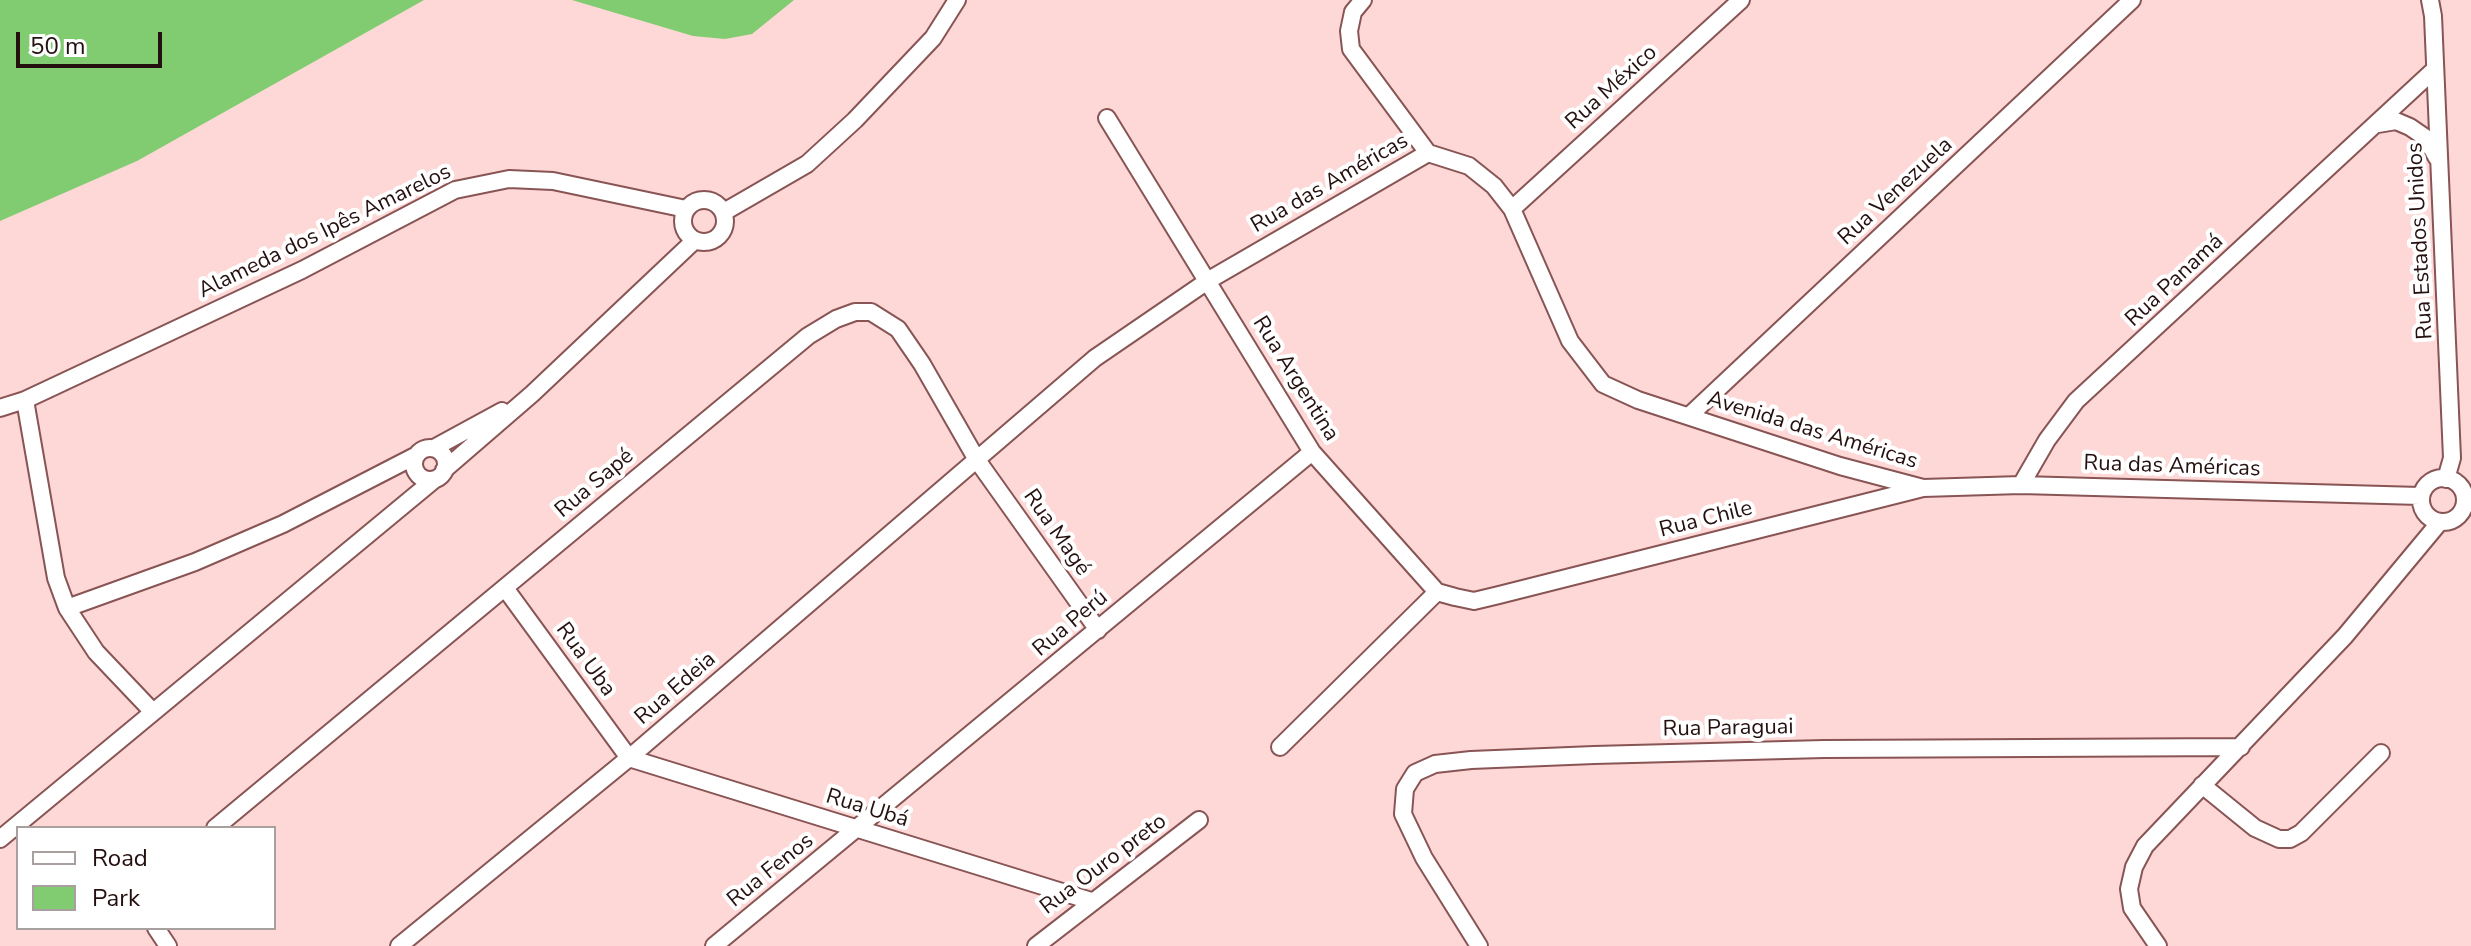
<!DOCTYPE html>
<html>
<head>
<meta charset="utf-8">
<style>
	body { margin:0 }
	#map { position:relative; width:2471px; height:946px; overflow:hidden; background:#fdd8d6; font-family:"Nunito Sans",sans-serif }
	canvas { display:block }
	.legend { position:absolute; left:16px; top:826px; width:260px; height:104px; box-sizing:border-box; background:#fff; border:2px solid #a89f9f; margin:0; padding:10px 14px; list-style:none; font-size:24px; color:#251010 }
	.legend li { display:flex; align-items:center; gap:16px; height:40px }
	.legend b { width:40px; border:2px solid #a89f9f }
	.scale { position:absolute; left:16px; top:32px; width:146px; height:36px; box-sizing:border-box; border:4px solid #251010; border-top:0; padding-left:10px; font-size:24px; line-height:28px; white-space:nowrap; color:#251010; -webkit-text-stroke:6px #fff; paint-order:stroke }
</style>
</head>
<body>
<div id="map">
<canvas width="2471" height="946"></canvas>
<ul class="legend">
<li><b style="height:10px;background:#fff"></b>Road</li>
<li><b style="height:22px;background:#81cc71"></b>Park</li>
</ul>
<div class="scale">50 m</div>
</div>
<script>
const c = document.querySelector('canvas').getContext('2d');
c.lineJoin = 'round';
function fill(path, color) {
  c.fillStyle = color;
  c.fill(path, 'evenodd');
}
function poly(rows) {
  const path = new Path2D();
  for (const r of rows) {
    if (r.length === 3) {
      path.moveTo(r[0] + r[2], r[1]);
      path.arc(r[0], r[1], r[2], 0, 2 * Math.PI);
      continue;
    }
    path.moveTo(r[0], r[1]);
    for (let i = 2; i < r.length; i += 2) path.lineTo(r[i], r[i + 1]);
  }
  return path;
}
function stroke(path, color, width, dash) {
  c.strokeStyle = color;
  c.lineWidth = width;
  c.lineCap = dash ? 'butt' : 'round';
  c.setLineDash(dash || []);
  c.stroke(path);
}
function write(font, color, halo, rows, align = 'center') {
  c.font = font + ' "Nunito Sans",sans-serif';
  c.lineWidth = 8;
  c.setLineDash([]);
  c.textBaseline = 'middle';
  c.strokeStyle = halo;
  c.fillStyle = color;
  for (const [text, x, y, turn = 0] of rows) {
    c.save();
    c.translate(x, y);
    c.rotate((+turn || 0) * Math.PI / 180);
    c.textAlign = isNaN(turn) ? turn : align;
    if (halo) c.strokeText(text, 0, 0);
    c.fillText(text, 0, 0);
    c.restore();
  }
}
fill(poly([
	[0,0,424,0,137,161,0,221],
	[572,0,794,0,752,34,725,39,693,36]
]), '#81cc71');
const street = poly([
	[1363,0,1353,12,1349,31,1351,49,1428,153],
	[2430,0,2433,16,2452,458,2446,479],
	[1107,118,1312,452,1437,592,1455,597,1474,601,1499,595,1923,488,2021,485,2420,496],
	[2378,124,2396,121,2410,127,2426,138,2437,158],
	[704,221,21],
	[1512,209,1741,0],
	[724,212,807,164,855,120,933,38,957,0],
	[25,400,56,578,67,608,96,652,153,712],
	[0,408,25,400,302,270,455,190,509,179,553,181,686,209],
	[1689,416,2132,0],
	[434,448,502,411],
	[430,464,16],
	[444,470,532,394,694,241],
	[2443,500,22],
	[2021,485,2047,440,2076,401,2435,69],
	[505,588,629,758,1091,901],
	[67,608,195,562,283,524,417,455],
	[1280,747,1437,592],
	[2202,785,2255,828,2279,839,2290,839,2301,833,2381,753],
	[215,828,808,336,836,319,855,312,871,312,898,329,922,364,977,460,1098,630],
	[0,839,435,479],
	[156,928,168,946],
	[399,946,629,758,1095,358,1209,280,1428,153,1469,166,1494,186,1512,209,1570,341,1603,384,1638,400,1840,466,1923,488],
	[714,946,1312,452],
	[1036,946,1199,820],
	[1479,946,1424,858,1403,814,1405,789,1415,773,1435,764,1471,760,1594,755,1824,749,2241,747],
	[2158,946,2132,908,2129,889,2134,867,2145,846,2345,636,2439,523]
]);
stroke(street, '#885454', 20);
stroke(street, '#fff', 16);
write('22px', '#251010', '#fff', [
	["Rua México",1612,88,-42],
	["Rua das Américas",1330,184,-30],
	["Rua Venezuela",1896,192,-43],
	["Alameda dos Ipês Amarelos",325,232,-26],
	["Rua Estados Unidos",2421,241,-93],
	["Rua Panamá",2175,281,-43],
	["Rua Argentina",1295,379,58],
	["Avenida das Américas",1812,431,17],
	["Rua das Américas",2172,467,2],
	["Rua Sapé",595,484,-40],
	["Rua Chile",1706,520,-14],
	["Rua Magé",1056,533,55],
	["Rua Perú",1071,624,-40],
	["Rua Uba",585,660,54],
	["Rua Edeia",676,689,-41],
	["Rua Paraguai",1728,729,-1],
	["Rua Ubá",867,809,17],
	["Rua Ouro preto",1104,865,-37],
	["Rua Fenos",771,871,-39]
]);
</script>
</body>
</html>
